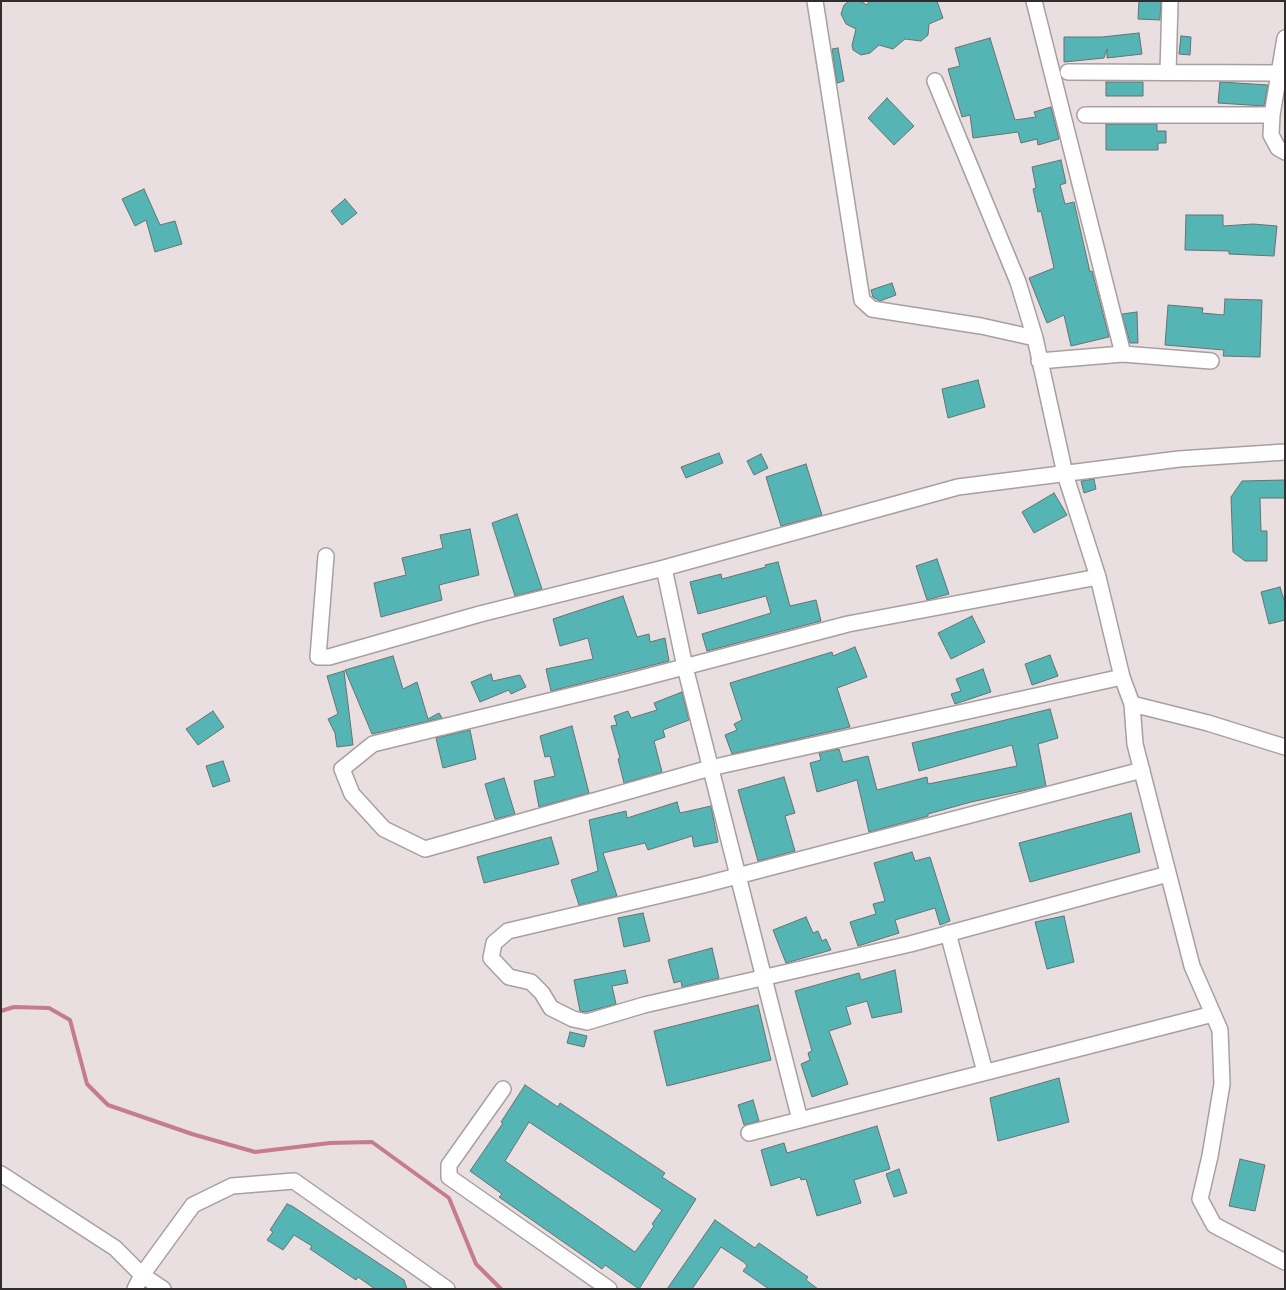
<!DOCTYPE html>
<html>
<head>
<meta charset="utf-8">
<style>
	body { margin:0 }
	#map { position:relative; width:1286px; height:1290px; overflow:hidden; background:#e9dee0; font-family:"Source Sans 3",sans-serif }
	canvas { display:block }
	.frame { position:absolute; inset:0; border:2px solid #312d2e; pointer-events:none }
</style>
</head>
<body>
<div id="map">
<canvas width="1286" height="1290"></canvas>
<div class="frame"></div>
</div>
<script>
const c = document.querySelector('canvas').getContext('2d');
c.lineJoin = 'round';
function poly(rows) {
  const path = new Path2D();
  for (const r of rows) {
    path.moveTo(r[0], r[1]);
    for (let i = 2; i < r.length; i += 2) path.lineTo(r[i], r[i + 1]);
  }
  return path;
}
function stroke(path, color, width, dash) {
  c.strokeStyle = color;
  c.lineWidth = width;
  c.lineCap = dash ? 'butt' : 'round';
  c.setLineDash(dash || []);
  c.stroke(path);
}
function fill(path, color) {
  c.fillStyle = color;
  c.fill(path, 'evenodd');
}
stroke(poly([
	[1,1011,14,1007,49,1008,70,1020,87,1084,108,1105,192,1134,255,1152,330,1143,372,1142,449,1198,476,1264,501,1289]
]), '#c57d8d', 4);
const building = poly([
	[849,1,860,1,867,5,869,1,937,1,943,18,929,24,928,35,921,41,905,39,893,49,879,45,870,53,861,55,853,50,852,45,856,29,846,24,841,14,844,5,849,1],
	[1139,1,1161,1,1160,20,1138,19,1139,1],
	[1139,33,1142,54,1107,58,1107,49,1104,58,1064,62,1064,37,1102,37,1139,33],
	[1181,36,1191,37,1190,55,1179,54,1181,36],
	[990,38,1015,120,1036,117,1034,112,1051,107,1059,139,1038,145,1037,139,1021,143,1018,132,973,138,970,115,962,117,948,69,960,66,955,48,990,38],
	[838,48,844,81,837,83,832,49,838,48],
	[1106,82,1143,82,1143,96,1106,96,1106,82],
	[1220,82,1268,85,1264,106,1218,103,1220,82],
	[887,98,914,126,894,145,868,118,887,98],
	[1106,124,1157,124,1157,131,1166,131,1166,143,1158,143,1158,150,1106,150,1106,124],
	[1061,160,1066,183,1060,185,1065,204,1074,202,1090,272,1092,271,1109,337,1071,346,1064,315,1047,323,1029,278,1054,268,1041,211,1038,212,1033,189,1036,188,1032,167,1061,160],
	[144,189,160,225,175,221,182,244,155,252,146,220,135,226,122,199,144,189],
	[345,199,357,213,342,225,331,211,345,199],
	[1186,215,1223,215,1223,226,1253,224,1277,226,1274,256,1229,254,1229,251,1185,250,1186,215],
	[892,283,896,295,880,301,873,297,871,290,892,283],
	[1225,299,1262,300,1260,357,1223,356,1224,350,1165,345,1168,305,1203,308,1202,313,1224,315,1225,299],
	[1137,312,1138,343,1130,343,1122,314,1137,312],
	[978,380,985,407,948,418,942,389,978,380],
	[719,453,723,463,686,478,681,467,719,453],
	[761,454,768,468,754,475,747,461,761,454],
	[806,464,822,515,781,526,766,477,806,464],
	[1094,479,1096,489,1084,493,1081,481,1094,479],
	[1285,480,1285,498,1260,498,1261,531,1267,531,1267,561,1245,561,1233,552,1231,497,1242,481,1285,480],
	[1054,493,1067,515,1034,533,1022,512,1054,493],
	[517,514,542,589,515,596,492,523,517,514],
	[470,529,479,575,439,585,442,600,381,617,374,583,406,575,402,558,443,548,440,535,470,529],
	[937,559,949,594,927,600,916,566,937,559],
	[778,562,790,606,816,600,821,621,707,651,702,634,771,613,766,596,698,614,690,582,721,574,722,579,766,567,765,565,778,562],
	[1280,587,1285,603,1285,620,1269,624,1261,592,1280,587],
	[623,596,637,637,649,634,650,642,665,638,669,661,551,691,546,669,593,659,588,638,560,646,553,619,623,596],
	[972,616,985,642,951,659,938,633,972,616],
	[855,647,867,677,837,688,850,727,732,754,725,735,737,730,734,724,742,720,730,683,832,652,833,656,855,647],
	[1050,655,1058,676,1032,685,1025,664,1050,655],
	[393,656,403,689,417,682,428,719,439,713,442,718,372,734,345,670,393,656],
	[983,669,991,692,955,704,951,694,961,691,956,679,983,669],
	[344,671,353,745,337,747,335,733,328,719,338,714,327,676,344,671],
	[491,674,493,681,520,675,526,687,511,694,509,690,480,702,471,682,491,674],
	[682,692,689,720,663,730,665,737,654,741,662,772,624,783,618,759,620,758,611,726,617,725,614,716,628,711,631,718,657,710,654,703,682,692],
	[1050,709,1058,738,1038,744,1046,786,971,802,928,814,928,816,869,832,857,780,817,792,810,763,821,760,819,753,839,749,843,762,868,756,877,790,927,777,928,784,1017,766,1012,745,919,771,912,743,1050,709],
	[213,711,224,727,198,745,186,729,213,711],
	[572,726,589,793,539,807,534,781,555,776,550,756,545,757,540,736,572,726],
	[470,730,476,759,443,768,436,738,470,730],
	[223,761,230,781,213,787,206,766,223,761],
	[784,777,795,813,785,816,795,851,758,861,738,790,784,777],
	[504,778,515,814,495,819,485,784,504,778],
	[677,802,680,813,711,806,718,842,694,847,692,836,648,850,645,843,603,853,617,896,579,905,571,880,598,871,589,820,626,811,627,818,677,802],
	[1131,813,1140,852,1030,882,1019,843,1131,813],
	[551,837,559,864,484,883,477,857,551,837],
	[912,852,915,861,930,857,950,921,940,925,935,908,895,920,899,933,858,946,850,922,876,914,873,904,885,901,874,863,912,852],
	[643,913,650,941,624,947,618,918,643,913],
	[1064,916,1074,962,1047,969,1035,922,1064,916],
	[806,917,813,933,818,931,822,941,826,939,831,950,786,963,773,930,806,917],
	[712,948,719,978,682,987,681,981,674,983,668,960,712,948],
	[625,970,628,983,612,986,616,1004,586,1012,580,1011,574,980,625,970],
	[895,970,902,1012,872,1018,867,1001,846,1007,851,1024,829,1031,848,1084,812,1097,801,1064,810,1060,808,1053,812,1051,795,991,859,973,861,980,895,970],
	[758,1005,771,1060,667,1086,654,1031,758,1005],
	[570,1032,587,1036,584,1047,567,1043,570,1032],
	[1059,1078,1069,1122,998,1141,990,1098,1059,1078],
	[525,1085,558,1107,560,1103,665,1173,662,1177,696,1199,639,1289,605,1265,602,1269,499,1197,502,1194,470,1171,503,1123,501,1122,525,1085],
	[529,1122,662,1210,652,1224,654,1226,635,1252,505,1161,529,1122],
	[753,1100,759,1121,744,1125,738,1105,753,1100],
	[877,1126,890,1169,854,1180,861,1203,817,1216,806,1179,801,1180,800,1177,771,1186,761,1150,784,1143,787,1153,877,1126],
	[1240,1159,1265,1165,1255,1211,1229,1206,1240,1159],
	[899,1169,907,1193,894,1197,886,1174,899,1169],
	[287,1204,292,1206,404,1280,407,1289,375,1289,358,1277,356,1280,310,1249,312,1246,294,1235,283,1250,267,1240,273,1232,270,1230,287,1204],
	[715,1220,755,1248,759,1243,808,1277,806,1280,818,1289,769,1289,743,1271,747,1266,745,1263,721,1247,692,1289,667,1289,715,1220]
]);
fill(building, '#54b5b4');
stroke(building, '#677271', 1);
const street = poly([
	[815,1,862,300,872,309,981,326,1035,338],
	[1034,1,1123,354],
	[1285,38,1272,115,1271,135,1278,148,1285,152],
	[1068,72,1278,73],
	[1168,72,1170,1],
	[935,81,1018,282,1035,338,1065,474,1098,577,1122,677,1132,704,1135,744,1192,966,1220,1030,1222,1084,1210,1156,1200,1199,1214,1225,1285,1262],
	[1085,115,1272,115],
	[1039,361,1123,354,1211,361],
	[326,556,318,657,329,657,480,614,664,568,958,487,1179,459,1285,452],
	[664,568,685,667,800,1120],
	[1098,577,848,624,623,683,373,744,342,769,352,794,384,829,425,849,710,768,1122,677],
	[1132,704,1208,723,1285,747],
	[1142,770,703,885,508,931,494,943,491,958,509,977,531,982,542,993,551,1008,573,1019,587,1022,644,1005,910,944,1168,874],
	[948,933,985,1072],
	[503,1089,449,1165,449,1177,609,1289],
	[749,1133,1213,1014],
	[1,1174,115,1248,142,1275,163,1289],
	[135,1289,142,1275,193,1205,232,1186,294,1181,447,1289]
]);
stroke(street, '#a99fa1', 18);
stroke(street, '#fff', 15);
</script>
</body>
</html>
